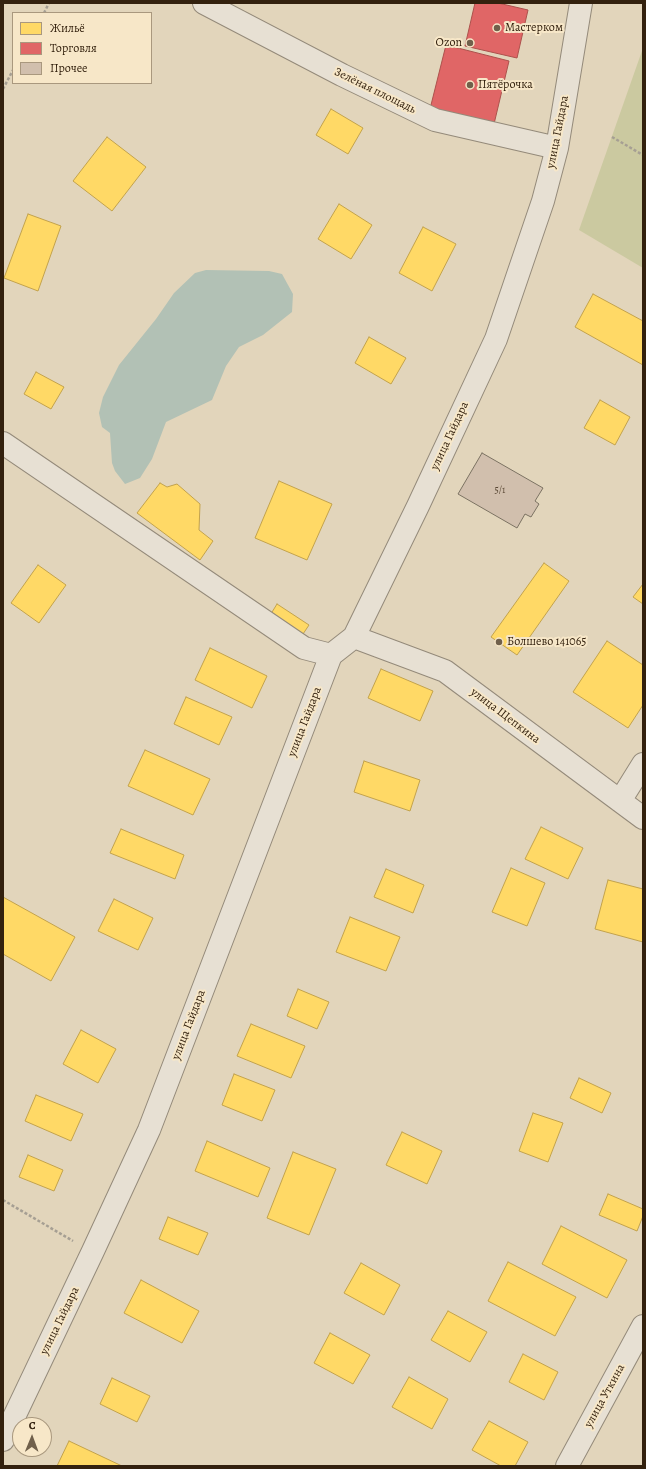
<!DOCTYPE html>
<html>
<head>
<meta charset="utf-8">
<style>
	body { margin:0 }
	#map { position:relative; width:646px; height:1469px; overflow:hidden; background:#e2d5bb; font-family:Alegreya,serif }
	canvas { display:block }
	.frame { position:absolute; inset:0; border:4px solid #33210e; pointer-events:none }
	.legend { position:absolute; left:12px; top:12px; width:140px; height:72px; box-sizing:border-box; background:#f7e7c8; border:1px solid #a9987e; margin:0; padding:5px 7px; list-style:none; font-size:12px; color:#33210e }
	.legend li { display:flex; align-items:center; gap:8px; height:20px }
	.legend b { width:20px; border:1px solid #a9987e }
	.north { position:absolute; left:12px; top:1417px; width:40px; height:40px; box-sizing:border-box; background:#f7e7c8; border:1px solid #a9987e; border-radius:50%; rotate:1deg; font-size:11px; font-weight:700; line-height:16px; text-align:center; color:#33210e }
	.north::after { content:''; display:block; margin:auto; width:14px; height:18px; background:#70604b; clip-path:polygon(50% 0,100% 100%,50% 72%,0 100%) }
</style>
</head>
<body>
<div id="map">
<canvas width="646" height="1469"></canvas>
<div class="frame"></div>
<ul class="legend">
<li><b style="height:11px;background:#ffd966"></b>Жильё</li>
<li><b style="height:11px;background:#e06666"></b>Торговля</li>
<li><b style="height:11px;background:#d1bfad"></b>Прочее</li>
</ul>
<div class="north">С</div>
</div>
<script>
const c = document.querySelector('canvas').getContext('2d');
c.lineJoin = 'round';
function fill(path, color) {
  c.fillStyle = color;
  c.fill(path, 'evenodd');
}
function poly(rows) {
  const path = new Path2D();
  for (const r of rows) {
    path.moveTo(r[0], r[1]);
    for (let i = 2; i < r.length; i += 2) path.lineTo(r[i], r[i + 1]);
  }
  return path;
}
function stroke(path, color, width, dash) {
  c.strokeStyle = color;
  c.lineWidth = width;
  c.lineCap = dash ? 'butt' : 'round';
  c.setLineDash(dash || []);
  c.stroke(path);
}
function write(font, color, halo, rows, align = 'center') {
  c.font = font + ' Alegreya,serif';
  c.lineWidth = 4;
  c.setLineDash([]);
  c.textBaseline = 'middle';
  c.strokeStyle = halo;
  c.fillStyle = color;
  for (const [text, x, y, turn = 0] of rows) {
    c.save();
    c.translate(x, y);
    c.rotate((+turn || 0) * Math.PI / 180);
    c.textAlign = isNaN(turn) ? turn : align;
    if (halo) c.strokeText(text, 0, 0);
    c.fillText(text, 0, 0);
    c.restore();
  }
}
fill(poly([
	[643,48,643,268,579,230]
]), '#cbc9a0');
fill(poly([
	[206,270,269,271,282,274,293,294,292,312,263,335,239,347,226,366,212,400,166,422,152,459,140,478,125,484,115,471,112,463,110,433,102,427,99,413,103,397,119,365,156,319,174,293,195,273]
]), '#b2c1b5');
const homes = poly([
	[331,109,363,128,348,154,316,135,331,109],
	[107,137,146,167,112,211,73,181,107,137],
	[339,204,372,225,351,259,318,239,339,204],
	[28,214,61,226,38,291,4,278,28,214],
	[423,227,456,244,432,291,399,273,423,227],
	[593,294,643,321,643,365,575,327,593,294],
	[369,337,406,358,391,384,355,363,369,337],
	[36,372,64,387,51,409,24,394,36,372],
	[600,400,630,417,615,445,584,428,600,400],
	[279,481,332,504,307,560,255,538,279,481],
	[160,483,167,487,177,484,200,504,199,530,213,541,200,560,137,513,160,483],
	[544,563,569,581,517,655,491,637,544,563],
	[38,565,66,585,39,623,11,603,38,565],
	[643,584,643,604,633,597,643,584],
	[277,604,309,625,301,637,269,617,277,604],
	[607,641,643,665,643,705,628,728,573,692,607,641],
	[210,648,267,676,252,708,195,680,210,648],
	[381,669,433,691,420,721,368,698,381,669],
	[186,697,232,717,219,745,174,724,186,697],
	[145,750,210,779,193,815,128,786,145,750],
	[364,761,420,780,410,811,354,792,364,761],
	[541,827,583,848,568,879,525,859,541,827],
	[121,829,184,855,175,879,110,853,121,829],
	[511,868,545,883,527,926,492,912,511,868],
	[386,869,424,885,413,913,374,897,386,869],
	[608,880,643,889,643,942,595,929,608,880],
	[3,897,75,937,51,981,3,954,3,897],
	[114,899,153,918,138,950,98,931,114,899],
	[350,917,400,937,386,971,336,952,350,917],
	[298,989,329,1002,317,1029,287,1016,298,989],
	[251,1024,305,1046,291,1078,237,1056,251,1024],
	[81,1030,116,1049,98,1083,63,1064,81,1030],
	[234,1074,275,1090,262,1121,222,1105,234,1074],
	[579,1078,611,1093,602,1113,570,1098,579,1078],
	[36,1095,83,1114,71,1141,25,1121,36,1095],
	[533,1113,563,1123,548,1162,519,1151,533,1113],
	[402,1132,442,1151,427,1184,386,1165,402,1132],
	[207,1141,270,1168,258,1197,195,1171,207,1141],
	[293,1152,336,1169,309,1235,267,1218,293,1152],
	[28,1155,63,1170,54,1191,19,1177,28,1155],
	[608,1194,643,1209,643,1216,637,1231,599,1215,608,1194],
	[168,1217,208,1233,198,1255,159,1239,168,1217],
	[561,1226,627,1260,607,1298,542,1264,561,1226],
	[508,1262,576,1297,555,1336,488,1301,508,1262],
	[361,1263,400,1285,384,1315,344,1293,361,1263],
	[141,1280,199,1311,182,1343,124,1313,141,1280],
	[448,1311,487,1332,470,1362,431,1340,448,1311],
	[330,1333,370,1355,353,1384,314,1363,330,1333],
	[523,1354,558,1372,544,1400,509,1382,523,1354],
	[409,1377,448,1399,432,1429,392,1407,409,1377],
	[112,1378,150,1396,137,1422,100,1404,112,1378],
	[489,1421,528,1442,515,1466,501,1466,472,1450,489,1421],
	[69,1441,122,1466,57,1466,69,1441]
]);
fill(homes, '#ffd966');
stroke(homes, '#c2a24c', 1);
const shops = poly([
	[475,3,498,3,528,10,517,58,465,46,475,3],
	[446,45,509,61,494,124,430,109,446,45]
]);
fill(shops, '#e06666');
stroke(shops, '#ac514c', 1);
const building = poly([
	[482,453,543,488,535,501,539,504,531,517,525,514,517,528,458,494,482,453]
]);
fill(building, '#d1bfad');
stroke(building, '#7b7262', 1);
const minor = poly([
	[204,3,342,75,435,120,557,148],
	[3,443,304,648,331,655],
	[354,637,445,671,643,818],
	[620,801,643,764],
	[3,1440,93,1251,149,1130,331,655,354,637,418,506,496,339,543,201,557,148,581,3],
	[567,1466,643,1326]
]);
stroke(minor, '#948a7a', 24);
stroke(poly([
	[44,13,49,3],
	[3,89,13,70],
	[612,137,643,155],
	[3,1200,73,1241]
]), '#a69f93', 2.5, [3, 2]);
stroke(minor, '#e7e0d3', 22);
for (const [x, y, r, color] of [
	[497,28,4,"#70604b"],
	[470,43,4,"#70604b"],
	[470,85,4,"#70604b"],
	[499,642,4,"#70604b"]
]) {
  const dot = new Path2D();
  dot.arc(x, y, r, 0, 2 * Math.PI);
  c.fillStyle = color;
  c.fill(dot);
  stroke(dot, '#f7e7c8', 1.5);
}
write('10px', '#5b4936', null, [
	["5/1",500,491]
]);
write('12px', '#33210e', '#f7e7c8', [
	["Мастерком",505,28],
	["Ozon",462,43,"right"],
	["Пятёрочка",478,85],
	["Болшево 141065",507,642]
], 'left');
write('12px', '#33210e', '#f7e7c8', [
	["Зелёная площадь",375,91,26],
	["улица Гайдара",558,132,-79],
	["улица Гайдара",450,436,-65],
	["улица Щепкина",505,716,37],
	["улица Гайдара",305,722,-69],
	["улица Гайдара",189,1025,-69],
	["улица Гайдара",60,1321,-64],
	["улица Уткина",605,1396,-61]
]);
</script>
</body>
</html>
